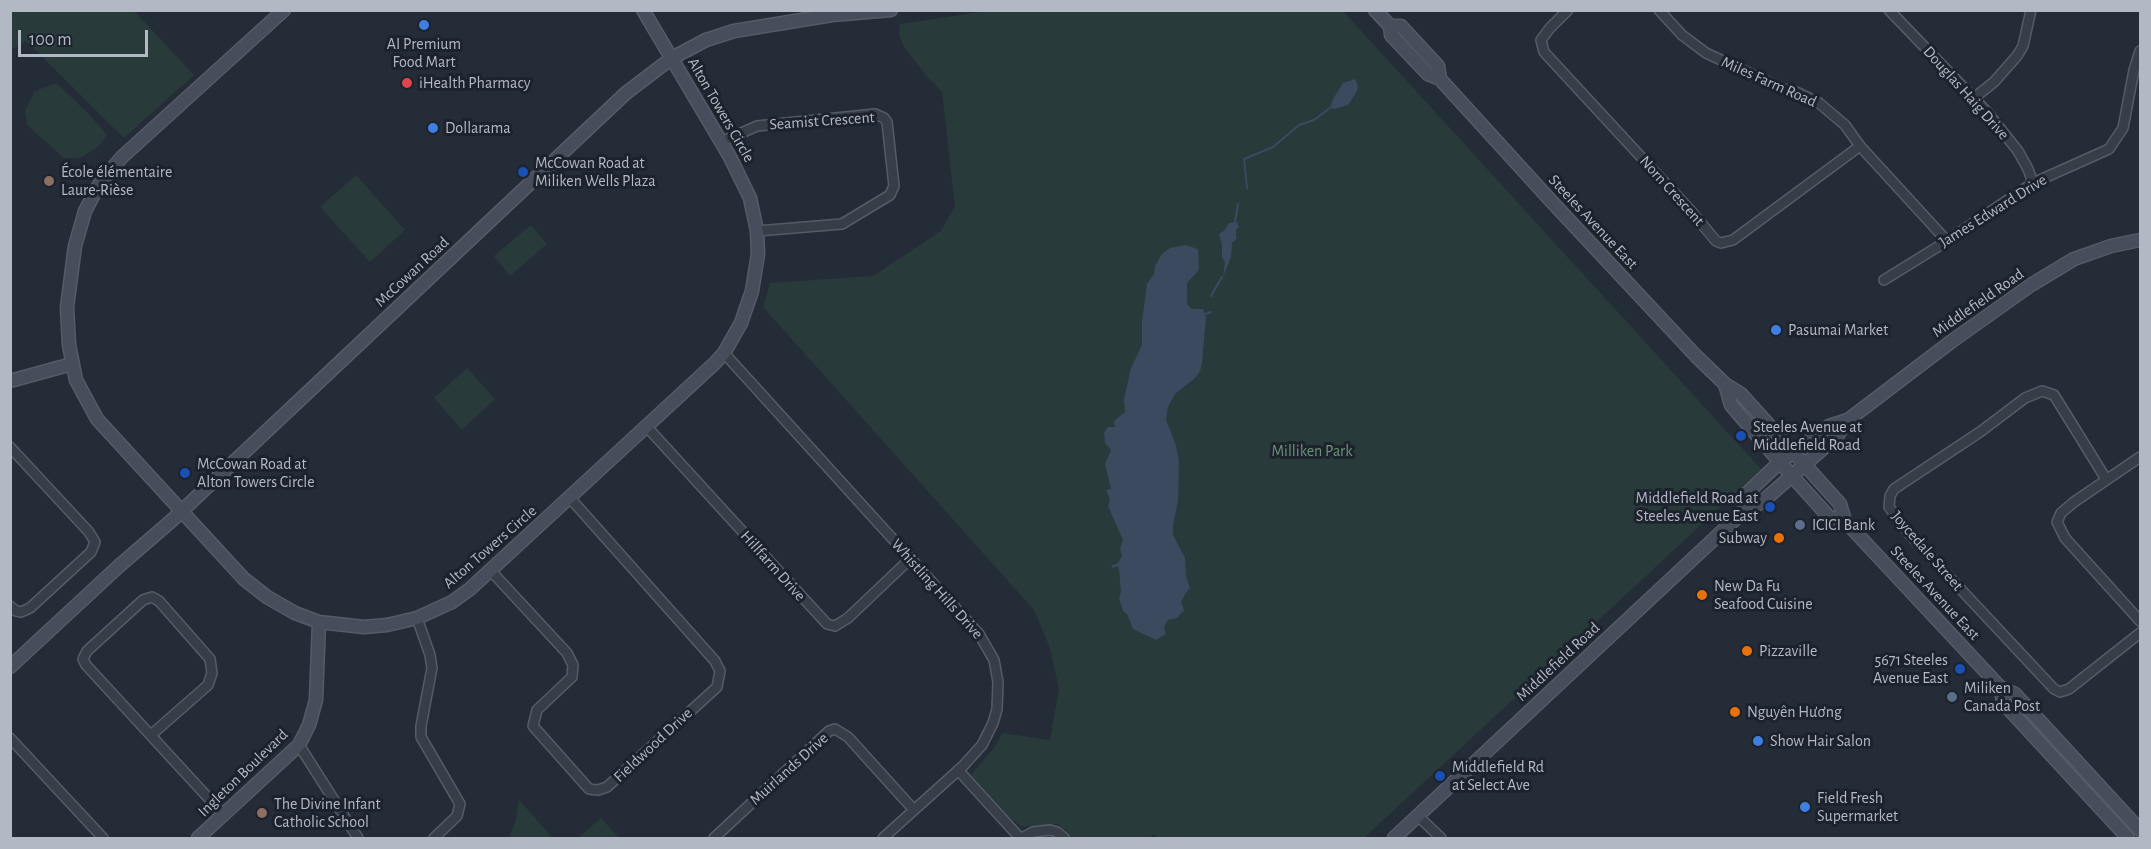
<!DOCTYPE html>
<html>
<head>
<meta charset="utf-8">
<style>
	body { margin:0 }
	#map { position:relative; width:2151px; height:849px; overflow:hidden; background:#242c38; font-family:"Alegreya Sans",sans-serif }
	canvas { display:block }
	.frame { position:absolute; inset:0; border:12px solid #b3b9c4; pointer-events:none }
	.scale { position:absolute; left:18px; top:30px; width:130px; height:27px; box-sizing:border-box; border:3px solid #b3b9c4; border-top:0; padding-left:8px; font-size:18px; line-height:21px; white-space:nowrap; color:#b3b9c4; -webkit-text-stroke:4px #1d232d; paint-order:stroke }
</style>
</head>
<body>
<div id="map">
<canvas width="2151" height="849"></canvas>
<div class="frame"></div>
<div class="scale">100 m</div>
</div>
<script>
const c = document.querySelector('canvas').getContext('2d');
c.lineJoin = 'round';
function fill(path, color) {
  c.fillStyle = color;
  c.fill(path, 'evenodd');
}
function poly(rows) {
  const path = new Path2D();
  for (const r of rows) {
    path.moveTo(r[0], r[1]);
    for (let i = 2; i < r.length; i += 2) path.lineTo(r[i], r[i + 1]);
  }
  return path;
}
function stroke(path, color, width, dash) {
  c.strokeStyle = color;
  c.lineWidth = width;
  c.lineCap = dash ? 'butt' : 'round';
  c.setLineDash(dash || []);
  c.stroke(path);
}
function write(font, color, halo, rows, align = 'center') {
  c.font = font + ' "Alegreya Sans",sans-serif';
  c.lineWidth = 6;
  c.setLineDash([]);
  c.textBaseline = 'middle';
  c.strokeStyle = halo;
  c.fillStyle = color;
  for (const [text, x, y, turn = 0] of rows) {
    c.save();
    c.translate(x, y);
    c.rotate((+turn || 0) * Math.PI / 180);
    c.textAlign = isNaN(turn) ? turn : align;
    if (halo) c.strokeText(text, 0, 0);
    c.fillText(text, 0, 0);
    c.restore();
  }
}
fill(poly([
	[994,10,1343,11,1761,469,1364,838,1158,838,1154,834,1149,838,1070,838,1066,831,1058,824,1022,827,1009,817,971,775,993,749,1002,733,1050,740,1059,689,1050,648,1034,610,763,307,770,283,873,276,941,231,955,206,942,91,925,74,905,48,899,36,900,24],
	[10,11,134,11,194,75,124,138,26,41,11,50],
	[56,83,87,112,107,135,98,147,80,158,64,158,27,125,25,110,35,91],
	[356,175,405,230,370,262,320,207],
	[531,225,547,244,510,276,494,256],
	[467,368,495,399,462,430,434,398],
	[519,800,553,838,509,838,515,823],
	[601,818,619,838,578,838]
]), '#293a3b');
fill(poly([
	[1355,79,1358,86,1357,91,1348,105,1335,109,1330,108,1333,99,1343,83],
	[1237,222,1239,227,1236,230,1236,236,1237,238,1232,243,1231,257,1223,277,1225,262,1222,257,1222,245,1219,234,1225,230,1229,223],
	[1185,245,1198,249,1199,270,1187,283,1187,304,1192,309,1203,309,1206,317,1202,363,1200,371,1195,378,1175,394,1168,407,1166,420,1176,445,1179,462,1178,501,1173,525,1173,535,1185,558,1186,576,1190,588,1185,594,1181,602,1184,610,1177,618,1168,620,1164,627,1166,634,1156,640,1133,629,1127,614,1123,611,1119,598,1121,592,1119,569,1118,566,1113,568,1111,566,1118,563,1122,556,1120,549,1123,540,1108,506,1110,499,1106,490,1111,489,1105,464,1111,450,1105,443,1104,433,1108,427,1115,427,1114,421,1125,412,1124,399,1131,368,1142,345,1142,321,1147,284,1154,274,1155,266,1162,254,1170,248]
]), '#3b4a5f');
stroke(poly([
	[1247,188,1244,159,1273,147,1299,125,1314,120,1330,108],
	[1235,222,1238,204],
	[1211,296,1222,277],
	[1205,314,1211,312]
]), '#3b4a5f', 2);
const street = poly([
	[1568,10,1550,28,1541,40,1544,52,1691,211,1716,241,1721,243,1733,240,1860,146],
	[1659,10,1682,35,1706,53,1783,89,1794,91,1819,103,1845,125,1860,146,1947,241],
	[1889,10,1987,112,2018,151,2028,169,2033,183],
	[1974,98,1994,82,2017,56,2023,46,2031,10],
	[721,142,757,126,875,114,884,118,887,122,894,186,890,195,842,224,757,231],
	[1884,280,1947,241,2033,183,2109,149,2123,128,2134,70,2140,51],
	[724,353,979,634,994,660,998,682,997,709,993,723,982,745,963,766,883,838],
	[647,427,827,624,835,626,848,618,910,559],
	[10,447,89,532,95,542,91,552,30,608,21,612,16,611,10,606],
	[2140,457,2074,502,2061,513,2057,522,2065,538,2140,621],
	[2106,479,2054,395,2042,391,2025,398,1980,432,1894,489,1890,496,1889,507,1910,535,2054,689,2060,692,2069,689,2140,633],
	[491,571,567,653,573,665,572,677,537,710,533,726,589,789,598,790,607,787,717,687,720,671,715,661,570,498],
	[417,618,430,655,432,668,421,726,421,737,460,804,457,816,434,838],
	[151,735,208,685,212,673,210,659,159,601,152,597,143,600,87,651,83,659,86,665,224,815],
	[10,738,103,838],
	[299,745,358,838],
	[958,770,1020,838],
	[1418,816,1441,838],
	[714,838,829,731,835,729,848,737,914,810],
	[1022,838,1033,832,1050,830,1057,832,1064,838]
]);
const secondary = poly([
	[284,10,122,157,100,183,85,211,75,246,67,307,69,345,76,380,97,419,244,579,267,597,295,613,319,622,364,627,387,625,417,618,452,602,470,589,715,363,724,353,741,323,752,291,758,254,757,231,750,198,730,157,643,10],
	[1375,10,1390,26,1391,35,1428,74,1440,79,1552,202,1696,356,1725,384,1741,394,1840,504,1845,521,2000,687,2015,694,2140,830],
	[1390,26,1401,26,1438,66,1440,79],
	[10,381,72,364],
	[1725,384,1731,405,1792,476,1829,517,1845,521],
	[1745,510,1745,495,1780,462,1829,426,1848,420,1952,341,2031,285,2074,259,2111,246,2140,240],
	[10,667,119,566,170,522,626,93,672,58,706,40,734,31,832,15,891,10],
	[2000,687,2004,704,2128,838],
	[198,838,299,745,309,725,316,700,319,622],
	[1394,838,1745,510,1761,503,1837,436,1848,420]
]);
stroke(street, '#565c66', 12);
stroke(secondary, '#565c66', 15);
stroke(street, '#373e48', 9);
stroke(secondary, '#464d5b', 12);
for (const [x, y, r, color] of [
	[424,25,6,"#3f7fe0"],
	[407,83,6,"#e0444e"],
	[433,128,6,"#3f7fe0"],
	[523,172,6,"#1a4fb4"],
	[49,181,6,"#8d6e63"],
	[1776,330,6,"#3f7fe0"],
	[1741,436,6,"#1a4fb4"],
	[185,473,6,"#1a4fb4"],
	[1770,507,6,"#1a4fb4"],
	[1800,525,6,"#5c6f8a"],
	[1779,538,6,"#e8710a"],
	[1702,595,6,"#e8710a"],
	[1747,651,6,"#e8710a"],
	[1960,669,6,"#1a4fb4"],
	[1952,697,6,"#5c6f8a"],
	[1735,712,6,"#e8710a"],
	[1758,741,6,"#3f7fe0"],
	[1440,776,6,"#1a4fb4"],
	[1805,807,6,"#3f7fe0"],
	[262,813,6,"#8d6e63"]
]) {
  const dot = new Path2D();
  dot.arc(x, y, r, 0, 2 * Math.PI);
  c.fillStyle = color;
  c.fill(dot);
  stroke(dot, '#1d232d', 2);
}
write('16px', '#b3b9c4', '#1d232d', [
	["AI Premium",424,44,"center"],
	["Food Mart",424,62,"center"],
	["iHealth Pharmacy",419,83],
	["Dollarama",445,128],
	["McCowan Road at",535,163],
	["Miliken Wells Plaza",535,181],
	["École élémentaire",61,172],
	["Laure-Rièse",61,190],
	["Pasumai Market",1788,330],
	["Steeles Avenue at",1753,427],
	["Middlefield Road",1753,445],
	["McCowan Road at",197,464],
	["Alton Towers Circle",197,482],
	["Middlefield Road at",1758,498,"right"],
	["Steeles Avenue East",1758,516,"right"],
	["ICICI Bank",1812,525],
	["Subway",1767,538,"right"],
	["New Da Fu",1714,586],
	["Seafood Cuisine",1714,604],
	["Pizzaville",1759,651],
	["5671 Steeles",1948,660,"right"],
	["Avenue East",1948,678,"right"],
	["Miliken",1964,688],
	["Canada Post",1964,706],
	["Nguyên Hương",1747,712],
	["Show Hair Salon",1770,741],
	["Middlefield Rd",1452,767],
	["at Select Ave",1452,785],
	["Field Fresh",1817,798],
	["Supermarket",1817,816],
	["The Divine Infant",274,804],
	["Catholic School",274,822]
], 'left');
write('16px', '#b3b9c4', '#1d232d', [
	["Miles Farm Road",1769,82,24],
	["Douglas Haig Drive",1966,93,48],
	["Alton Towers Circle",721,110,60],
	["Seamist Crescent",822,121,-4],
	["Norn Crescent",1672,191,48],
	["James Edward Drive",1993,211,-32],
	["Steeles Avenue East",1593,222,47],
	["McCowan Road",412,272,-43],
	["Middlefield Road",1978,303,-35],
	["Alton Towers Circle",490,547,-41],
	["Joycedale Street",1927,551,49],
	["Hillfarm Drive",773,566,48],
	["Whistling Hills Drive",937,589,48],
	["Steeles Avenue East",1935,593,47],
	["Middlefield Road",1558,662,-43],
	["Fieldwood Drive",653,745,-43],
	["Muirlands Drive",789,769,-42],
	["Ingleton Boulevard",243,773,-44]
]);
write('16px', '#6c9375', '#1d232d', [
	["Milliken Park",1312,451]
]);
</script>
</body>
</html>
